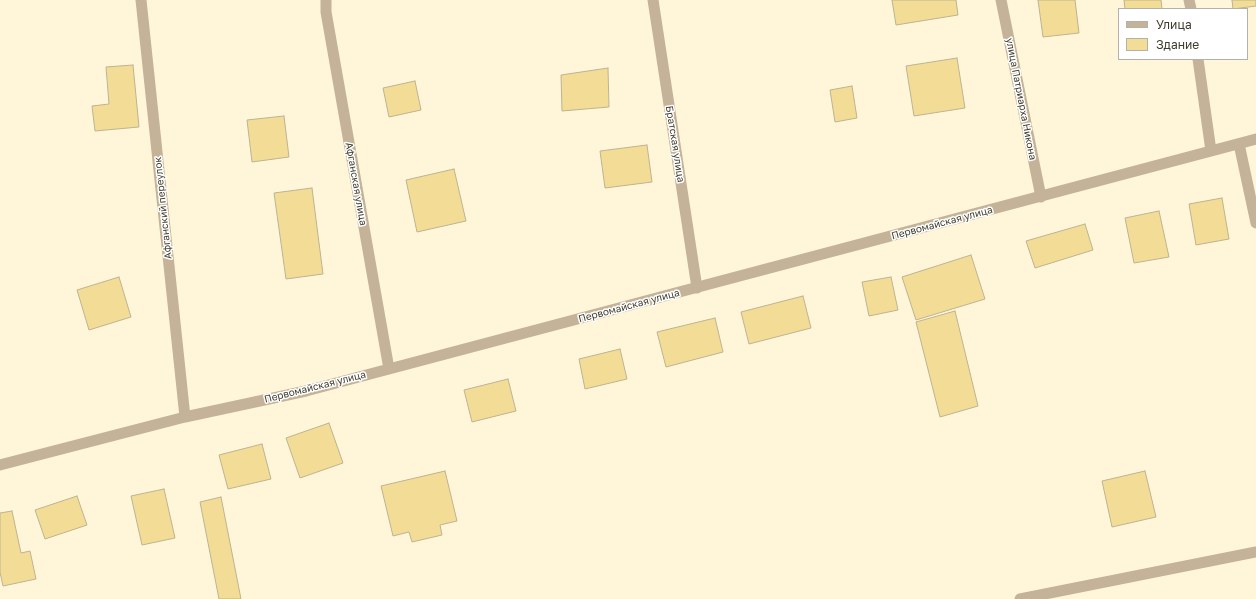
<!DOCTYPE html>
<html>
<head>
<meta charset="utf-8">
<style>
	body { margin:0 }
	#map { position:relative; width:1256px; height:599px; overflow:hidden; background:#fff6da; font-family:"Golos Text",sans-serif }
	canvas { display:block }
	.legend { position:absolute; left:1118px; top:8px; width:130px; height:52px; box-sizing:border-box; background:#fff; border:1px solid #b2b1ab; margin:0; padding:5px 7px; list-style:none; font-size:12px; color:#3f3b2d }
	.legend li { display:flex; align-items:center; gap:8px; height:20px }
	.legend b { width:20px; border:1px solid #b2b1ab }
</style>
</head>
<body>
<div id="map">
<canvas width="1256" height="599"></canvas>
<ul class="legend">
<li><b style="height:5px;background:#c4b398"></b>Улица</li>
<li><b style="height:11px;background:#f2dc96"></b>Здание</li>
</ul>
</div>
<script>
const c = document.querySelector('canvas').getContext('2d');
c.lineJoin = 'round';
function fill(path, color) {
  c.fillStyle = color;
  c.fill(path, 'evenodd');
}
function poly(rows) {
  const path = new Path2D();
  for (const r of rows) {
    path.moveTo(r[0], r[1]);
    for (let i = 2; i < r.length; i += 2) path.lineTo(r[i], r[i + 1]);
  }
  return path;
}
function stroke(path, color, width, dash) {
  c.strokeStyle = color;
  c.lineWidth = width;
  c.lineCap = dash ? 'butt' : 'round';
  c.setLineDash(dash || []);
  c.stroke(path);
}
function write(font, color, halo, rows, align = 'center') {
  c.font = font + ' "Golos Text",sans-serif';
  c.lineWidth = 3;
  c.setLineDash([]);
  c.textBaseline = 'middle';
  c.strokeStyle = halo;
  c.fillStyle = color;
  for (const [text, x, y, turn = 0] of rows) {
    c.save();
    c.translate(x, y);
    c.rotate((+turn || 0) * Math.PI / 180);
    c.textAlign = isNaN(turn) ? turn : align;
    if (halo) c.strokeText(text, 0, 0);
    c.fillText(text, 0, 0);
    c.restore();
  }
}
const building = poly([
	[892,0,956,0,958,15,896,25,892,0],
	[1038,0,1075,0,1079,33,1043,37,1038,0],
	[1124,0,1161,0,1162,9,1125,9,1124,0],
	[1232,0,1256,0,1256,6,1233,9,1232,0],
	[957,58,965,108,914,116,906,66,957,58],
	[133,65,139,127,95,131,92,106,109,104,106,67,133,65],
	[608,68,609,107,562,111,561,75,608,68],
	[415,81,421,110,389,117,383,88,415,81],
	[852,86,857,118,835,122,830,90,852,86],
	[284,116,289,157,252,162,247,120,284,116],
	[647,145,652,182,605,188,600,151,647,145],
	[454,169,466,221,417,232,406,180,454,169],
	[312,188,323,274,286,279,274,193,312,188],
	[1222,198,1229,239,1196,245,1189,204,1222,198],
	[1159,211,1169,257,1134,263,1125,218,1159,211],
	[1085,224,1093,250,1035,268,1026,241,1085,224],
	[971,255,985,299,916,320,902,277,971,255],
	[119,277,131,317,89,330,77,290,119,277],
	[891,277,898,310,869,316,862,282,891,277],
	[803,296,811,328,749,344,741,312,803,296],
	[955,311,978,406,940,417,916,322,955,311],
	[715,318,723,352,666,367,657,332,715,318],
	[620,349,627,379,585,389,579,359,620,349],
	[508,379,516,411,472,422,464,390,508,379],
	[329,423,343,463,300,478,286,438,329,423],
	[262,444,271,479,228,489,219,455,262,444],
	[445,471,457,521,440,525,442,535,412,542,409,532,393,536,381,486,445,471],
	[1145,471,1156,517,1112,527,1102,481,1145,471],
	[164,489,175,538,142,545,131,496,164,489],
	[77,496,87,525,45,539,35,510,77,496],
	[221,497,241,599,219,599,200,502,221,497],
	[12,511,21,553,30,551,36,579,3,586,0,572,0,513,12,511]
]);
fill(building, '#f2dc96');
stroke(building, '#beb391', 1);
stroke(poly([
	[1239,144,1256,223]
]), '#c4b398', 11);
stroke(poly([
	[141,0,185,417],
	[326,0,326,12,389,369],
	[653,0,697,288],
	[1001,0,1041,197],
	[1189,0,1191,9],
	[1198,59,1211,151],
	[0,465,185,417,306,391,1256,139],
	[1020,599,1256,552]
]), '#c4b398', 11);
write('10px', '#3f3b2d', '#fff', [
	["улица Патриарха Никона",1021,99,79],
	["Братская улица",675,144,81],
	["Афганская улица",356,184,80],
	["Афганский переулок",163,208,-96],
	["Первомайская улица",942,223,-15],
	["Первомайская улица",629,306,-15],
	["Первомайская улица",315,387,-14]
]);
</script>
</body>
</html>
